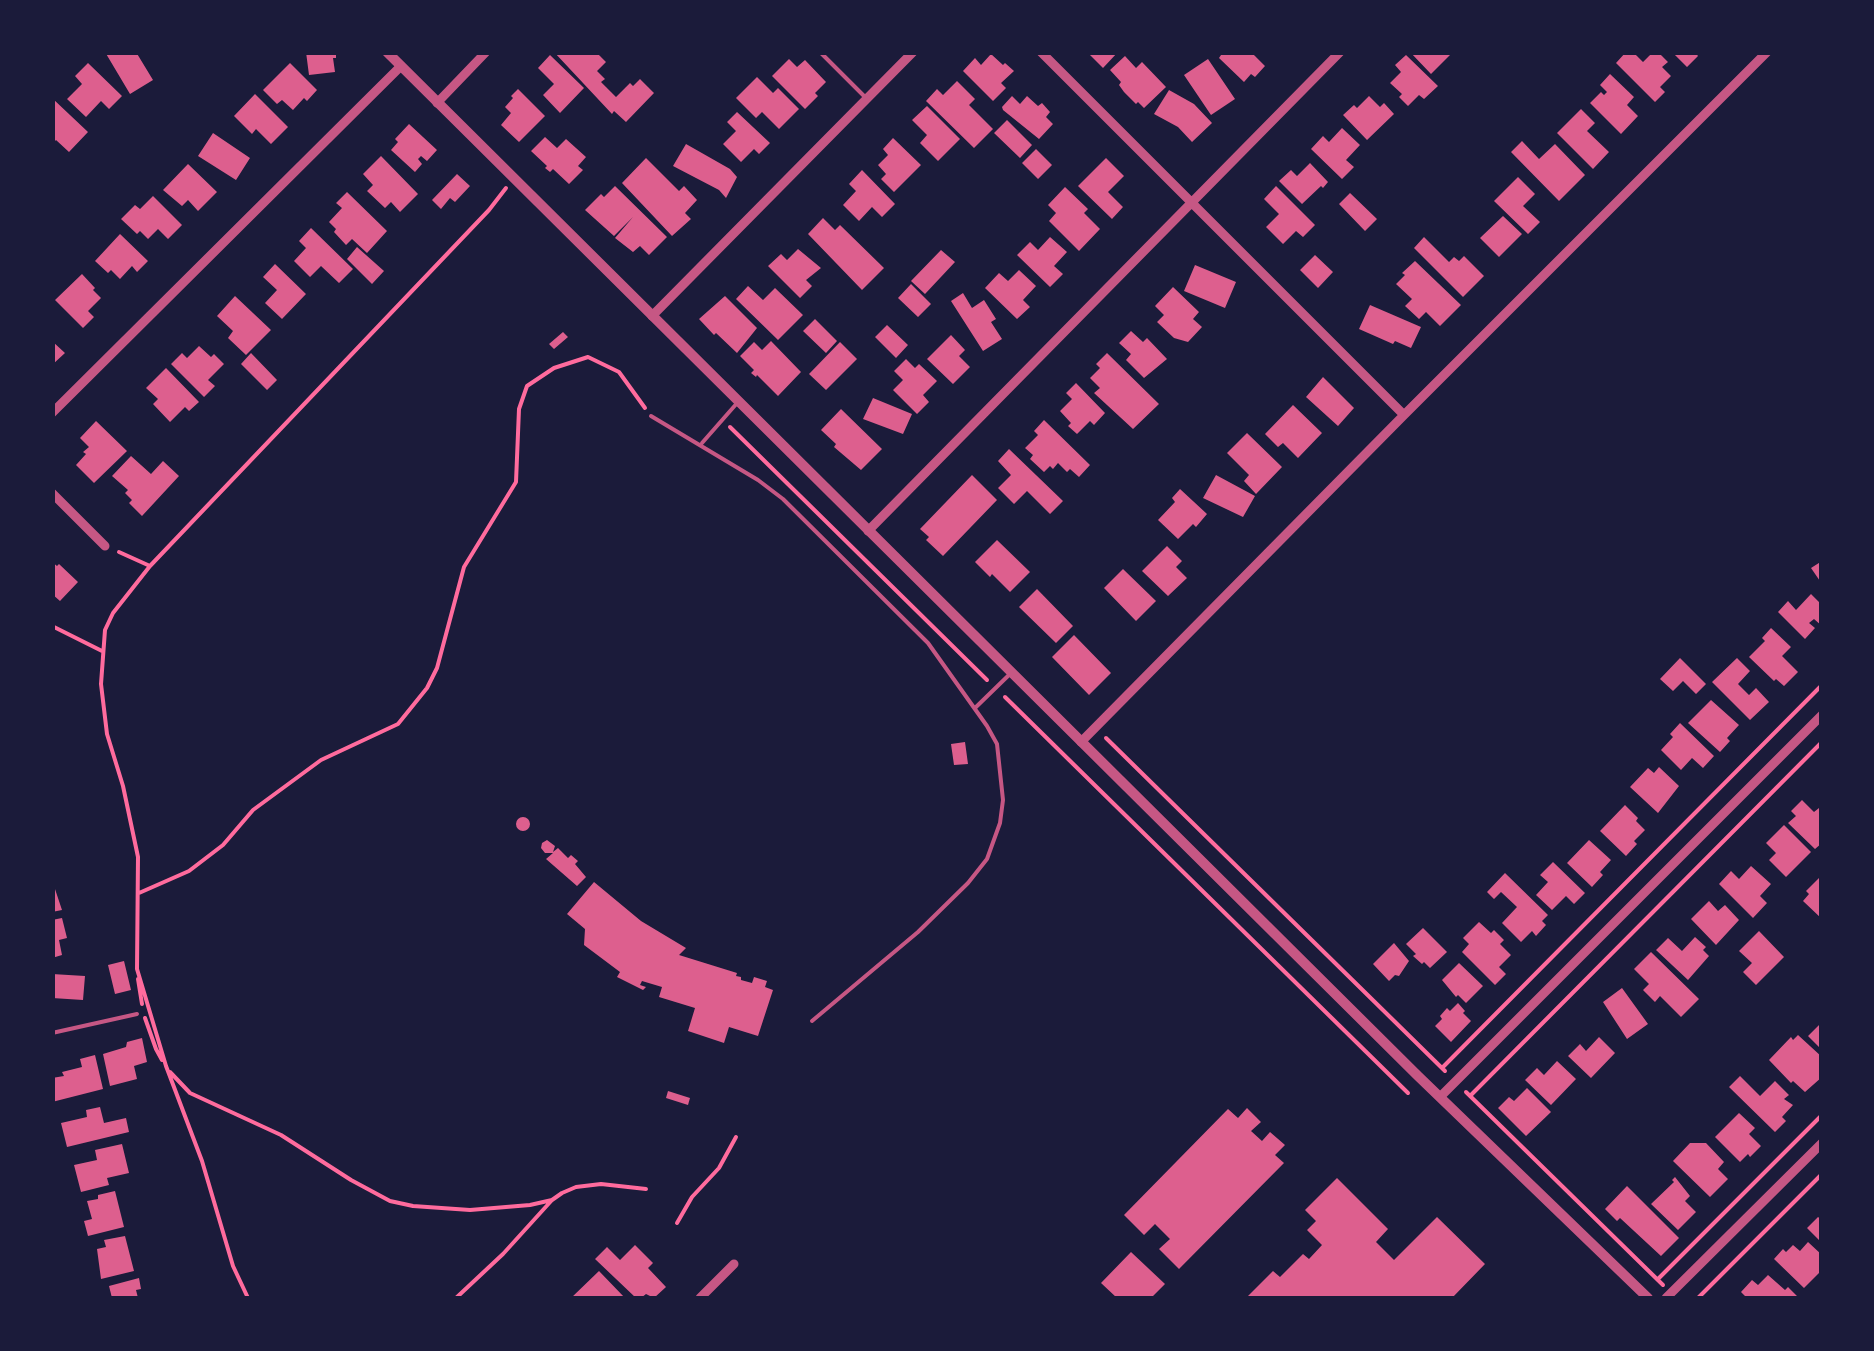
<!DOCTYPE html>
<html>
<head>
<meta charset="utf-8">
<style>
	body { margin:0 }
	#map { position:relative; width:1874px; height:1351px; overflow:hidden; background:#1b1b3a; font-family:Arial,sans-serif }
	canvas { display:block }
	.frame { position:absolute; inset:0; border:55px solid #1b1b3a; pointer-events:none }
</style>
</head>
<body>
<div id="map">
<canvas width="1874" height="1351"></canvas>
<div class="frame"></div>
</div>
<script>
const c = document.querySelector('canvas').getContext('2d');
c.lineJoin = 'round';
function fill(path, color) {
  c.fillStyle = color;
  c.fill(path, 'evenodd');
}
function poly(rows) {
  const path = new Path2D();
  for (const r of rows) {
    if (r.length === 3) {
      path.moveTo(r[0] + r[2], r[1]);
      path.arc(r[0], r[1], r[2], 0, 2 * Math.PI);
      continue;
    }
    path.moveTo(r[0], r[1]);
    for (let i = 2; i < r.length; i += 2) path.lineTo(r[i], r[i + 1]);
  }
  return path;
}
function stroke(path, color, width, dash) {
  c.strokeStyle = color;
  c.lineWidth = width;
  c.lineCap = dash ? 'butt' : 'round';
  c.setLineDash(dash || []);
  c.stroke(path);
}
fill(poly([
	[105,52,136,52,153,80,130,94],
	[306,52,336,52,336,58,333,58,335,72,309,75],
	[554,52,596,52,606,62,597,71,605,79,601,82,616,97,630,83,633,86,640,79,654,93,626,122,614,111,612,114],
	[1087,52,1118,52,1103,68],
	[1223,52,1255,52,1253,54,1265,66,1255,77,1251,74,1244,82,1219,58],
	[1410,52,1453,52,1431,74],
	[1626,52,1633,52,1643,62,1653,52,1658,52,1668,62,1662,67,1671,76,1660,87,1665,92,1655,102,1616,63],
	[1672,52,1695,52,1698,56,1687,67],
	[991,54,1003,65,1005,63,1014,71,1001,83,1006,88,993,101,963,71,975,58,981,65],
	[550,55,584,88,560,113,543,95,554,84,538,68],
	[1406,55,1438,86,1424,99,1419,95,1408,106,1399,97,1402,94,1390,83,1401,72,1395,65],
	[1125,56,1136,68,1142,62,1166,87,1144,108,1138,102,1136,104,1124,92,1119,85,1121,82,1110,70],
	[789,59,797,67,805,60,826,82,815,93,818,96,805,109,772,76],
	[1208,59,1235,99,1211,115,1184,75],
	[88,63,122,96,109,109,101,101,86,117,67,99,82,84,75,76],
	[290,63,317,90,307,101,304,98,293,110,282,100,277,104,263,90],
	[1610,74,1634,97,1627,105,1638,116,1621,134,1590,103,1601,92,1604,95,1607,92,1600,85],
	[757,77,773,93,778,88,799,109,779,129,762,112,756,118,736,98],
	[957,81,975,99,969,105,993,129,974,148,926,101,937,89,943,95],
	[518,89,545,116,519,142,501,125,511,113,505,107,513,98,511,96],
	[1169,90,1194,104,1212,123,1192,142,1178,127,1154,114],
	[255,94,288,127,271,144,256,129,252,134,234,116],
	[1012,96,1020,104,1027,96,1038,106,1042,103,1050,112,1046,117,1053,124,1039,139,1003,110,1002,107],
	[1369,96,1380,107,1384,103,1394,114,1367,140,1343,115,1354,105,1357,108],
	[52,98,88,132,69,152,56,140,52,144],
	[927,106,960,139,938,161,920,143,927,135,912,120],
	[1581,109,1595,123,1587,131,1609,152,1593,169,1557,133],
	[737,112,770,143,759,154,754,149,741,162,723,144,736,131,727,122],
	[1007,120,1032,145,1020,158,994,133],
	[409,124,437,150,427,161,421,156,418,159,422,164,415,172,391,150,398,142,395,139],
	[1342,128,1360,145,1346,160,1354,167,1342,179,1311,149,1323,136,1329,142],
	[213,133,250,158,236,180,198,156],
	[545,137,557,148,566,139,586,157,578,166,583,170,569,184,553,169,550,172,545,168,547,166,531,151],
	[893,138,921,165,894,192,881,179,886,174,878,165,888,155,883,149],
	[1522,141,1539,159,1555,144,1585,175,1559,201,1511,152],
	[686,144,730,169,737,177,726,198,719,190,673,166],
	[1036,149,1052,165,1038,179,1022,163],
	[381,156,418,194,400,212,391,202,385,208,367,191,373,185,363,174],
	[646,158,679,191,684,186,697,200,685,213,691,219,672,236,622,183],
	[1106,158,1124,176,1108,192,1123,207,1112,219,1078,186],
	[1310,163,1328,182,1323,188,1321,186,1302,204,1279,181,1291,170,1297,176],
	[188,164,217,192,198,211,188,200,182,206,163,190],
	[862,170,895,204,882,217,872,207,859,221,843,205,856,191,849,184],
	[457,174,470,186,455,202,450,198,441,209,432,200],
	[1518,177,1535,194,1523,206,1540,222,1528,234,1494,201],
	[615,186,667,237,649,255,640,246,633,252,615,238,633,217,614,236,585,210,601,194,604,197],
	[1276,186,1315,225,1303,237,1296,231,1283,244,1266,227,1279,214,1264,199],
	[1065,187,1088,209,1084,213,1100,229,1079,251,1049,221,1056,213,1048,205],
	[347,192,387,231,367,253,352,239,346,245,334,232,336,229,329,222,342,208,336,203],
	[1350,193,1377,219,1365,231,1339,204],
	[153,196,182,225,168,239,158,229,148,239,140,231,137,234,121,219,135,205,140,209],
	[1503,216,1522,234,1499,257,1480,238],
	[823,218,835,230,840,225,884,268,862,290,808,234],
	[311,228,353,269,339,283,321,266,310,277,294,261,306,248,299,241],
	[120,234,148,261,137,272,132,266,120,279,111,270,108,273,95,261],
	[1050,237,1067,252,1054,266,1063,274,1050,287,1017,255,1030,242,1038,250],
	[1424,237,1449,262,1454,257,1459,261,1464,256,1484,276,1463,297,1414,248],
	[357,247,384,271,372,284,347,259],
	[798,249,821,268,806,280,812,286,800,298,768,266,781,254,787,260],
	[941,250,955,262,925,294,911,281],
	[1315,255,1333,272,1318,288,1300,270],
	[1415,261,1461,305,1440,326,1426,312,1419,319,1405,306,1412,299,1396,284,1405,275,1402,273],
	[275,264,306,294,282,319,265,303,277,290,263,277],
	[1195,265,1236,282,1225,308,1184,291],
	[1019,270,1036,286,1023,300,1030,307,1017,319,985,288,999,273,1008,281],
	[82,274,95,288,93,290,101,298,88,311,94,317,83,328,55,300],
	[911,284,931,304,918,317,898,298],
	[748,286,763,300,775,288,803,315,778,340,736,299],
	[1173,287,1199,312,1193,319,1202,327,1188,342,1174,338,1157,322,1164,315,1155,306],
	[963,293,972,308,984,300,996,319,991,322,1002,339,983,351,951,301],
	[235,296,271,330,246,355,228,338,233,331,217,316],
	[725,296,757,328,737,353,716,333,714,335,699,319],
	[1370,305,1421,327,1411,348,1395,341,1393,344,1359,329],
	[815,319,837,341,826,353,803,331],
	[887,325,908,345,896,358,875,337],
	[1131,331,1143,342,1147,338,1167,359,1144,378,1126,360,1131,354,1119,343],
	[563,332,568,337,554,349,549,344],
	[951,335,965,350,959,356,970,367,953,384,927,359],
	[52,341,65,353,52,365],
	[771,341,801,372,778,396,757,375,756,377,751,373,754,370,740,356,754,342,762,350],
	[840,342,857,359,826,390,809,374],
	[199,346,211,357,214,354,224,364,208,380,215,386,204,397,171,364,182,353,187,358],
	[251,353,277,380,267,390,241,364],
	[1107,353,1159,404,1133,429,1094,393,1100,388,1090,378,1100,368,1096,364],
	[906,359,915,368,919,364,937,381,923,395,929,402,917,414,893,390,903,380,894,371],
	[166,368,199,402,189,411,185,407,170,422,153,404,158,399,146,388],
	[1323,377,1354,408,1338,426,1306,397],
	[1076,383,1105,413,1094,425,1090,421,1077,434,1068,426,1071,423,1060,411,1072,399,1066,393],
	[873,398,912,414,903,434,863,419],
	[1293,405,1322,433,1298,458,1283,443,1278,447,1265,434],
	[841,409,882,449,861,470,834,447,836,444,821,430],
	[1044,420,1090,465,1079,477,1070,469,1067,472,1058,463,1053,469,1050,466,1044,472,1030,459,1033,455,1025,448,1038,435,1034,431],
	[96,421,127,451,94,483,76,465,86,454,83,452,89,447,80,438],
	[1247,433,1282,467,1256,494,1244,481,1249,475,1227,453],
	[1009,449,1063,501,1050,514,1027,491,1014,504,998,488,1011,475,998,461],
	[131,456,151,474,163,461,179,476,142,516,129,503,132,500,125,493,128,490,112,476],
	[972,475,997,500,943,556,926,540,929,537,920,529],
	[1216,475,1255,496,1243,517,1203,498],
	[1180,489,1207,514,1196,527,1193,524,1178,539,1158,520,1175,502,1172,498],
	[997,540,1030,572,1010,592,992,574,990,577,975,562],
	[1167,546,1182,561,1176,567,1187,578,1168,596,1142,571],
	[1822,561,1822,584,1811,568],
	[52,562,57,566,59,564,78,582,60,601,52,594],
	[1123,569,1156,601,1136,621,1104,588],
	[1037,589,1073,626,1056,643,1019,607],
	[1811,594,1822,605,1822,626,1814,619,1809,623,1815,628,1805,639,1778,612,1788,601,1796,610],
	[1771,628,1791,647,1782,656,1798,672,1784,686,1776,679,1774,681,1749,657,1765,641,1762,638],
	[1074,635,1111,673,1089,695,1052,657],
	[1680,658,1706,684,1696,694,1683,681,1673,691,1660,679],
	[1737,658,1750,671,1738,684,1749,695,1756,688,1769,702,1750,720,1712,682],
	[1711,700,1739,725,1727,738,1730,741,1720,752,1688,723],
	[1680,723,1714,756,1703,768,1692,758,1681,770,1661,750,1673,737,1670,734],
	[965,742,968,764,954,765,951,744],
	[1659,767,1679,786,1658,813,1630,787,1648,768,1654,773],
	[1802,800,1814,812,1819,808,1822,811,1822,843,1815,849,1788,823,1796,816,1791,811],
	[1625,805,1638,818,1636,821,1645,830,1634,841,1637,844,1626,856,1600,831],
	[523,824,7],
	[1784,825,1811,852,1786,877,1769,860,1776,853,1766,843],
	[547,840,555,846,553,852,558,848,568,858,571,855,578,861,575,864,586,877,577,886,546,859,553,853,545,853,541,848,542,843],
	[1589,840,1611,860,1600,872,1603,875,1592,887,1567,863],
	[1553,862,1585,893,1574,904,1566,896,1552,910,1536,895,1548,882,1540,875],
	[1751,866,1771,884,1760,896,1767,903,1753,918,1719,884,1731,871,1739,879],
	[1505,873,1548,915,1542,921,1546,925,1536,936,1532,931,1521,942,1502,923,1517,907,1501,892,1494,899,1487,892],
	[1822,875,1822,919,1803,901,1809,894,1806,891],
	[52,880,62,910,52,912],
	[594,882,641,921,686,948,679,955,737,973,736,976,741,977,741,980,752,983,754,977,767,981,765,987,773,990,758,1036,729,1027,724,1043,688,1031,695,1008,659,997,662,987,642,981,640,985,646,987,643,990,617,977,620,972,584,945,585,929,567,914],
	[1709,901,1718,911,1725,905,1739,920,1716,945,1691,919],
	[62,918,67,938,59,940,62,955,52,958,52,920],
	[1479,922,1491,933,1494,930,1504,940,1500,944,1511,955,1499,967,1506,974,1495,985,1462,952,1469,944,1463,938],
	[1423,928,1447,952,1430,968,1424,962,1422,964,1413,956,1416,954,1406,944],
	[1759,931,1784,957,1756,985,1743,972,1752,963,1739,951],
	[1695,937,1706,947,1703,950,1709,956,1688,980,1656,950,1668,938,1682,951],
	[1394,943,1409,961,1399,976,1395,975,1389,981,1373,964],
	[1651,952,1699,999,1681,1017,1660,996,1655,1002,1643,990,1649,984,1634,969],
	[124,961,131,990,115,994,108,965],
	[1459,963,1483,986,1466,1003,1458,995,1456,997,1442,980],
	[52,974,85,976,83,1000,52,998],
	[1622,988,1648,1024,1627,1039,1603,1002],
	[1458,1003,1465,1011,1463,1013,1471,1021,1451,1042,1435,1026,1442,1019,1440,1016,1447,1008,1450,1011],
	[1822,1022,1822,1050,1808,1036],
	[1798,1035,1822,1057,1822,1077,1805,1092,1793,1081,1791,1083,1769,1060,1791,1037,1793,1040],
	[1599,1037,1615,1053,1591,1078,1568,1056,1580,1044,1586,1051],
	[142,1038,147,1062,134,1066,137,1079,110,1086,103,1054,126,1047,127,1042],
	[95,1055,103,1089,52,1102,52,1078,64,1076,62,1072,82,1067,80,1059],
	[1557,1061,1576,1079,1551,1105,1525,1080,1537,1068,1544,1075],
	[1740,1076,1760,1096,1775,1081,1789,1095,1784,1099,1793,1105,1782,1117,1786,1121,1775,1132,1729,1087],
	[1527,1088,1551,1112,1526,1136,1498,1108,1509,1097,1514,1101],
	[668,1091,690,1098,688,1105,666,1098],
	[100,1107,104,1123,126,1118,129,1132,67,1147,61,1123,87,1117,86,1110],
	[1247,1108,1261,1122,1251,1131,1262,1141,1270,1132,1285,1145,1275,1155,1284,1163,1179,1269,1159,1249,1170,1239,1155,1224,1144,1235,1124,1215,1228,1109,1238,1118],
	[1739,1113,1755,1128,1749,1134,1761,1146,1750,1157,1748,1154,1740,1162,1715,1137],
	[1690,1143,1706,1143,1724,1162,1718,1169,1728,1179,1710,1197,1673,1161],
	[122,1144,129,1173,107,1178,109,1185,81,1192,74,1165,97,1160,95,1150],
	[1675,1177,1690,1196,1685,1201,1696,1212,1678,1230,1651,1204,1674,1182,1672,1180],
	[1337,1178,1388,1229,1376,1242,1394,1260,1437,1217,1485,1264,1452,1298,1246,1298,1273,1271,1280,1277,1303,1254,1309,1259,1322,1245,1307,1230,1316,1221,1305,1210],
	[1627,1186,1679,1238,1661,1256,1620,1218,1617,1221,1605,1209],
	[115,1191,124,1227,88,1236,84,1221,92,1219,87,1201,98,1199,98,1195],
	[1818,1217,1822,1220,1822,1243,1807,1228],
	[125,1236,134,1271,101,1279,97,1249,106,1247,104,1240],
	[1808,1242,1822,1255,1822,1270,1804,1288,1774,1259,1783,1249,1786,1252,1793,1245,1800,1251],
	[635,1245,653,1263,648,1268,666,1287,654,1298,646,1294,641,1298,636,1298,595,1259,607,1247,620,1260],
	[1131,1252,1165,1284,1151,1298,1117,1298,1101,1283],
	[599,1271,625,1298,571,1298],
	[1768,1275,1785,1290,1788,1287,1797,1296,1794,1298,1747,1298,1741,1292,1752,1280,1758,1285],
	[139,1278,141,1289,136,1290,138,1298,112,1298,109,1286]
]), '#dd5f8e');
stroke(poly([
	[730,427,987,680],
	[119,552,150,566],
	[52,626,102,651],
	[1005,697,1408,1093],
	[1106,738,1445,1071],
	[139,893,189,871,223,845,253,810,321,760,398,724,427,688,437,668,464,567,516,482,519,409,527,386,554,368,588,357,619,372,645,408],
	[138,979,142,1004],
	[145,1018,156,1049,162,1060],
	[1442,1068,1822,685],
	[170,1072,190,1093,281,1135,351,1180,390,1201,413,1206,470,1210,530,1205,552,1200],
	[1466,1092,1663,1285],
	[1470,1096,1822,742],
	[677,1223,692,1197,719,1168,736,1137],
	[1659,1278,1822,1115],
	[248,1298,233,1266,202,1161,166,1066,137,969,138,857,123,786,107,734,101,684,105,630,113,613,150,566,489,210,506,188],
	[456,1298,503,1254,552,1200,562,1193,576,1187,601,1184,646,1189],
	[1698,1298,1822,1174]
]), '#ff6b9d', 4);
stroke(poly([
	[820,52,866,98],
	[651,416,758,480,783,499,928,643,987,726,997,744,1003,800,1000,823,987,859,968,883,918,932,812,1021],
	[702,443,738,402],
	[975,708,1011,673],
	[52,1033,137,1014]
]), '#c65784', 4);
stroke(poly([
	[1041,52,1404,415],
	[437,103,486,52],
	[652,316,913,52],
	[52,413,401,66],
	[52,493,105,546],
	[868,531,1340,52],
	[1081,742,1404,415,1767,52],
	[1440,1097,1822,715],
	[700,1298,734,1264],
	[1666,1298,1822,1143]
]), '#c65784', 9);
stroke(poly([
	[387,52,1418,1076,1648,1298]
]), '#c65784', 10);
</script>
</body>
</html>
